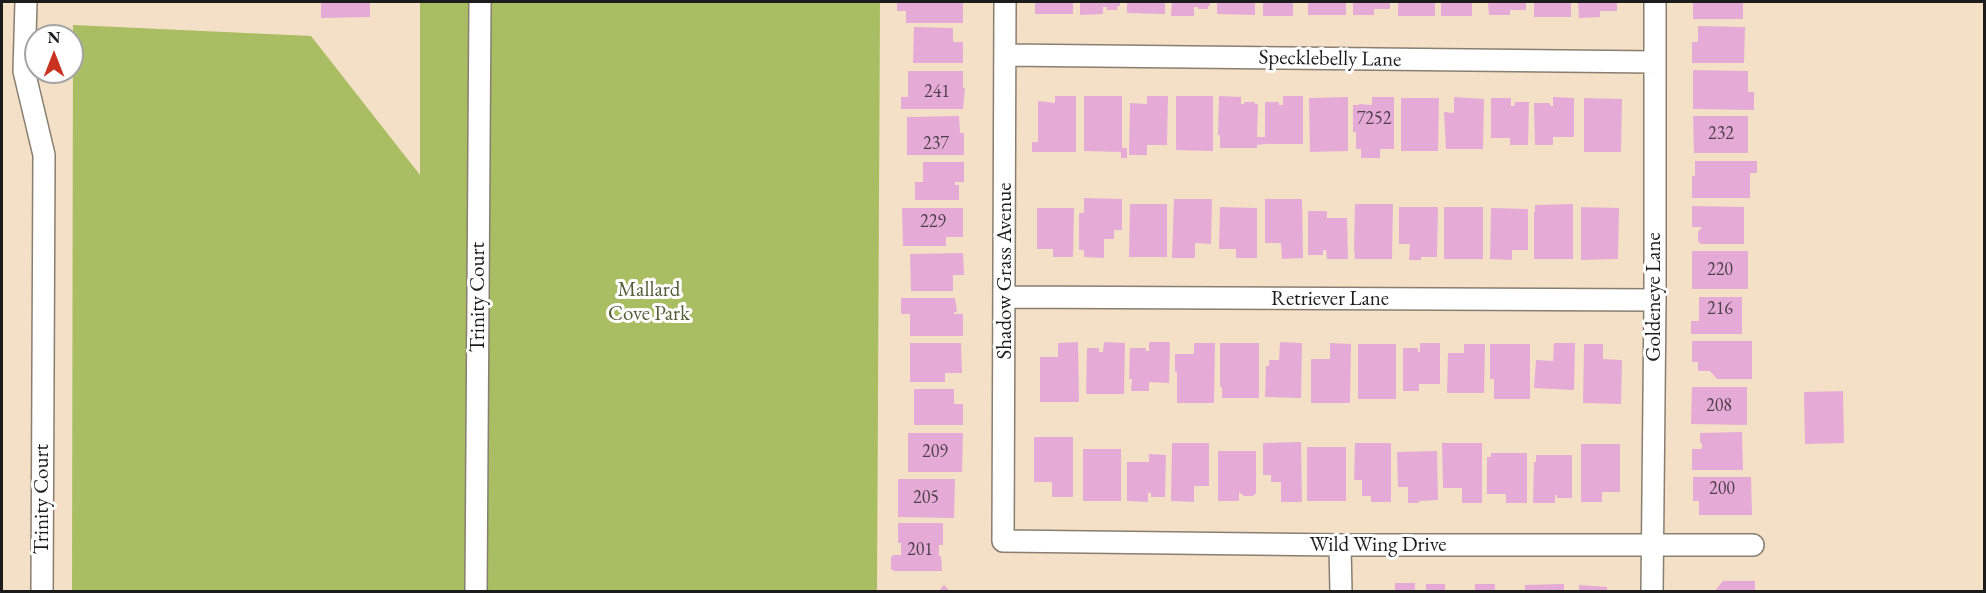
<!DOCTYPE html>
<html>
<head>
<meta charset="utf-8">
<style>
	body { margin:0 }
	#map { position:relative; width:1986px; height:593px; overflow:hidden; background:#f4e0c6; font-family:"EB Garamond",serif }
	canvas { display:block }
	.frame { position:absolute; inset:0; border:3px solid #1c1c1c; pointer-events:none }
	.north { position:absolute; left:24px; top:24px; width:60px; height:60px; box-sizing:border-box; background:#fff; border:2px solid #a4a4a4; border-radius:50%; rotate:0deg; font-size:16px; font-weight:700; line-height:24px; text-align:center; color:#1c1c1c }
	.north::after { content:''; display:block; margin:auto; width:21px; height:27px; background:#c8321e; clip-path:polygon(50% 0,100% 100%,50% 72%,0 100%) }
</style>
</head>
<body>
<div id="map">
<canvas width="1986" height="593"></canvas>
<div class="frame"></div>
<div class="north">N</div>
</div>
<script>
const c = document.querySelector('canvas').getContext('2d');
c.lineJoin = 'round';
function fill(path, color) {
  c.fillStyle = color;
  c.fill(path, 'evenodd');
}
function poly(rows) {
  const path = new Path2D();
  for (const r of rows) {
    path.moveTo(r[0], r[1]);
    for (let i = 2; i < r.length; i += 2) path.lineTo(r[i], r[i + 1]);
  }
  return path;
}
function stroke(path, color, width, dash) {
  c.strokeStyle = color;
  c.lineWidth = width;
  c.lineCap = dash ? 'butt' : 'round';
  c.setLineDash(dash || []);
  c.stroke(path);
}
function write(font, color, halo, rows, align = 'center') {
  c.font = font + ' "EB Garamond",serif';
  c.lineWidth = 6;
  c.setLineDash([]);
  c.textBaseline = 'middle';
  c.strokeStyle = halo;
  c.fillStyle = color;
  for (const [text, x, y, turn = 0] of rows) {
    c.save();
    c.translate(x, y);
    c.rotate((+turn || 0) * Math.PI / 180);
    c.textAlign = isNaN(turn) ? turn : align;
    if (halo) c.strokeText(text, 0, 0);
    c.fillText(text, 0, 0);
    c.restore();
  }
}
fill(poly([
	[420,2,880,2,877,591,72,592,73,25,311,36,420,175]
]), '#a9bd62');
fill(poly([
	[321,2,370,2,370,17,321,18],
	[897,2,963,2,963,23,906,23,906,11,897,11],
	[1035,2,1073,2,1073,14,1035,14],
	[1080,2,1120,2,1120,6,1117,6,1117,10,1107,10,1107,7,1103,7,1103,14,1080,15],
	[1127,2,1165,2,1165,14,1127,13],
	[1172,2,1210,2,1210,6,1208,6,1208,9,1198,9,1198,7,1194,7,1194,16,1171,16],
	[1217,2,1255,2,1255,15,1217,14],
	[1263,2,1293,2,1293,16,1263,16],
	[1308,2,1346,2,1346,15,1308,15],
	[1353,2,1390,2,1390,9,1374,9,1374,15,1353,15],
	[1398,2,1435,2,1435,16,1398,16],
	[1441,2,1472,2,1472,16,1441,16],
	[1488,2,1526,2,1526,10,1510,10,1510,15,1489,15],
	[1534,2,1571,2,1571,17,1534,17],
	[1578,2,1617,2,1617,11,1600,11,1600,17,1579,18],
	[1693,2,1743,2,1743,19,1693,19],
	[1698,26,1745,27,1744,63,1692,63,1692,42,1698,42],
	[914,27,953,28,953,42,963,42,963,63,913,63],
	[1693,70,1748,71,1748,92,1754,92,1754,110,1693,109],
	[908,71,963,71,963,88,965,88,963,109,901,109,901,97,908,97],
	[1055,96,1076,96,1076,152,1032,152,1032,142,1038,142,1038,101,1055,103],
	[1084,96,1122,96,1122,148,1127,148,1127,158,1121,158,1121,152,1084,151],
	[1147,96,1168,96,1167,145,1147,145,1147,155,1129,155,1130,103,1147,104],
	[1176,96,1213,96,1213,151,1176,150],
	[1219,96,1241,97,1241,104,1244,104,1244,102,1255,102,1255,104,1258,104,1257,137,1265,137,1265,102,1279,102,1279,105,1283,105,1283,96,1303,96,1303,144,1266,144,1257,145,1257,148,1220,148,1220,135,1218,135],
	[1348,97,1348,151,1310,152,1309,98],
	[1372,97,1394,97,1394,149,1380,149,1380,158,1361,158,1361,149,1356,149,1356,132,1353,132,1353,105,1359,105,1359,104,1372,105],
	[1454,97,1484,99,1483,149,1446,149,1444,112,1454,113],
	[1553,97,1574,98,1574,137,1553,137,1553,145,1535,145,1534,103,1550,103,1550,106,1553,106],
	[1401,98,1439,98,1438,151,1401,151],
	[1491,98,1511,98,1511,106,1514,106,1515,102,1529,102,1528,145,1510,145,1510,138,1491,138],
	[1584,98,1622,99,1621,152,1584,152],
	[959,116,960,133,964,133,964,155,907,155,907,117],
	[1693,116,1748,116,1748,153,1694,153],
	[1695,161,1757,161,1757,173,1750,173,1750,198,1692,198,1692,176,1695,176],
	[923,162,964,162,964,182,955,182,955,185,959,185,959,200,915,200,915,182,923,182],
	[1084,198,1122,199,1122,230,1114,230,1114,239,1104,239,1104,258,1084,257,1084,250,1079,250,1079,213,1084,213],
	[1174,199,1212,199,1211,244,1195,243,1195,258,1172,258],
	[1265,199,1302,199,1303,258,1282,259,1281,243,1265,243],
	[1130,204,1167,204,1167,257,1129,257],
	[1355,204,1393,204,1392,259,1355,259,1354,248],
	[1573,204,1573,259,1534,259,1534,212,1535,212,1535,205],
	[1692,206,1744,207,1744,244,1701,244,1698,241,1698,232,1702,227,1692,227],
	[1220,207,1257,208,1257,258,1236,258,1236,249,1219,249],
	[1399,207,1438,207,1437,257,1421,257,1421,260,1409,260,1410,244,1399,244],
	[1444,207,1483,207,1483,259,1444,259],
	[1581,207,1619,208,1618,259,1581,260],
	[902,208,963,208,963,237,946,237,946,246,903,246],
	[1037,208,1074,208,1073,257,1053,257,1053,249,1037,249],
	[1491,208,1528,209,1528,250,1512,250,1512,260,1490,259],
	[1308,211,1327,211,1327,218,1347,218,1348,259,1327,259,1326,250,1323,250,1323,255,1308,255],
	[1692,251,1748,251,1748,289,1692,289],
	[963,253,964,275,953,275,953,291,911,291,910,254],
	[1699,297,1742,297,1742,334,1691,334,1691,321,1699,321],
	[901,298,955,298,957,312,954,312,954,314,963,314,963,336,910,336,910,314,901,314],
	[1692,341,1752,341,1752,379,1717,379,1710,371,1698,371,1698,362,1692,362],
	[1078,342,1079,402,1040,402,1040,357,1058,357,1058,343],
	[1104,342,1125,343,1124,394,1086,394,1087,348,1099,348,1099,352,1103,352],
	[1149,342,1170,342,1169,383,1149,382,1149,391,1131,391,1132,379,1129,379,1130,348,1146,348,1146,351,1149,351],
	[1280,342,1302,343,1301,398,1265,397,1266,366,1269,366,1269,360,1279,360],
	[910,343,961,343,962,373,945,373,945,382,910,382],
	[1194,343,1215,343,1214,403,1177,403,1177,372,1175,372,1175,354,1194,354],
	[1220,343,1259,343,1259,398,1222,398,1222,387,1220,387],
	[1330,343,1351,344,1350,403,1311,403,1311,359,1330,359],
	[1420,343,1440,343,1440,384,1419,384,1419,391,1403,391,1403,348,1418,348,1418,352,1420,352],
	[1554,343,1575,343,1574,390,1534,388,1536,360,1553,361],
	[1358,344,1396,344,1396,399,1358,399],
	[1464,344,1485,344,1484,393,1447,393,1448,353,1464,353],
	[1490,344,1530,344,1530,399,1494,399,1494,379,1490,379],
	[1584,344,1603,344,1603,359,1622,360,1621,404,1583,403],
	[1692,387,1747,387,1747,425,1691,424],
	[914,389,954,389,954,404,963,404,963,425,914,425],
	[1843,391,1844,443,1805,444,1804,392],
	[1742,432,1743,470,1692,470,1692,449,1702,449,1702,443,1700,443,1700,433],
	[908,433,963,433,962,472,908,472],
	[1034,437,1073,437,1073,497,1052,497,1052,482,1034,482],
	[1301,442,1302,502,1281,502,1281,482,1271,482,1271,475,1263,475,1263,443],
	[1172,443,1209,443,1209,486,1194,486,1194,502,1171,501],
	[1355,443,1391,443,1391,502,1371,502,1371,496,1362,496,1362,480,1354,480],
	[1442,443,1482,443,1482,503,1462,503,1462,488,1443,488],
	[1581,444,1620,444,1620,492,1602,492,1602,502,1581,502],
	[1307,447,1346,447,1346,501,1307,501],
	[1083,449,1121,449,1121,501,1083,501],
	[1218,451,1256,451,1256,493,1253,496,1244,496,1239,492,1239,501,1218,501],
	[1437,451,1438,500,1419,501,1419,503,1408,503,1408,487,1398,487,1397,452],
	[1491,453,1527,453,1527,503,1506,503,1506,494,1487,494,1487,457,1491,457],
	[1149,454,1166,455,1165,497,1151,497,1151,493,1148,493,1148,502,1127,501,1127,462,1149,462],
	[1536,455,1572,455,1572,498,1557,498,1557,495,1555,495,1555,503,1533,503,1534,462,1536,462],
	[1693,477,1751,477,1752,515,1699,515,1699,501,1693,501],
	[898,479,955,479,954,518,898,517],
	[898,523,943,523,943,545,939,545,939,556,941,556,942,571,894,571,891,569,891,557,893,555,901,555,901,543,898,543],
	[1723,581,1755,581,1755,592,1714,592],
	[1395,583,1415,583,1415,592,1395,592],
	[1426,584,1445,584,1445,592,1426,592],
	[1475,584,1495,584,1495,592,1475,592],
	[1564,584,1564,592,1525,592,1525,585],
	[944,585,951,592,938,592],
	[1579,585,1607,587,1607,592,1579,592]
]), '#e5abd6');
const minor = poly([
	[26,2,24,71,44,155,42,592],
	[1005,2,1003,541,1340,545,1753,545],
	[1005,55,1654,62],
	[1006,297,1655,300],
	[1340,545,1341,592],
	[476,592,480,2],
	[1652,592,1655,300,1655,2]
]);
stroke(minor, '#887e71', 24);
stroke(minor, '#fff', 21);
write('18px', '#4e404a', null, [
	["241",937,92],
	["7252",1374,119],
	["232",1721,134],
	["237",936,144],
	["229",933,222],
	["220",1720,270],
	["216",1720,309],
	["208",1719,406],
	["209",935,452],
	["200",1722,489],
	["205",926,498],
	["201",920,550]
]);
write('21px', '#1c1c1c', '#fff', [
	["Specklebelly Lane",1330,59,1],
	["Shadow Grass Avenue",1005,271,-90],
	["Trinity Court",478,297,-90],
	["Goldeneye Lane",1654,297,-90],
	["Retriever Lane",1330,299],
	["Trinity Court",42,499,-90],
	["Wild Wing Drive",1378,545]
]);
write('21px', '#545c38', '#fff', [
	["Mallard",649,290],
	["Cove Park",649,314]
]);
</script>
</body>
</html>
